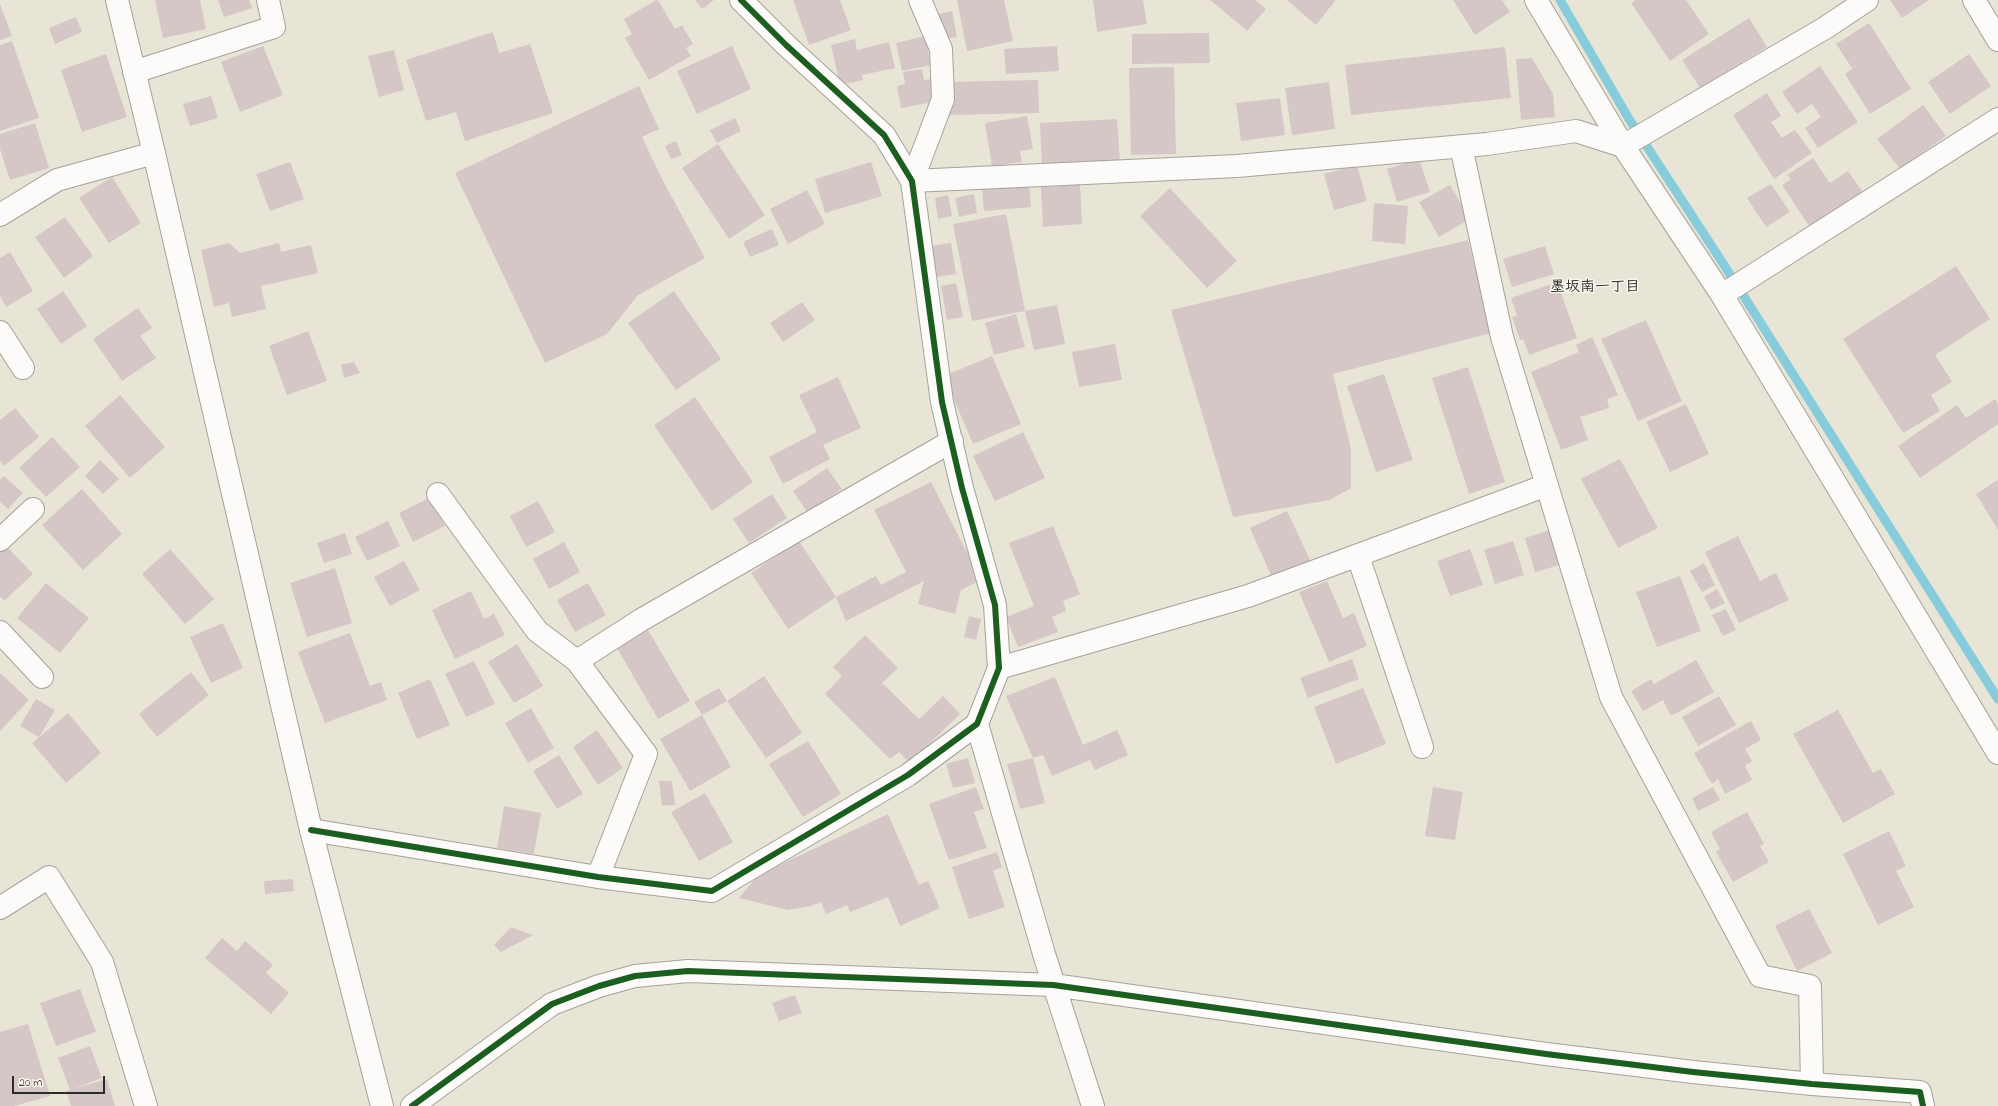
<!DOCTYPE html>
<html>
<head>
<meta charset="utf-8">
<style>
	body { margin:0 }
	#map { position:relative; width:1998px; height:1106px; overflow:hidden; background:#e8e5d7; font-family:"Indie Flower",sans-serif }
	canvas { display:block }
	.scale { position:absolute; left:12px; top:1076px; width:93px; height:18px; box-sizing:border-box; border:2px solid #2b2b2b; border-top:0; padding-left:5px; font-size:12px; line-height:14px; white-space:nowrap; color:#2b2b2b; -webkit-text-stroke:3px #fbf7ec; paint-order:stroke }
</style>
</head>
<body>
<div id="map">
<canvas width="1998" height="1106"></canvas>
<div class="scale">20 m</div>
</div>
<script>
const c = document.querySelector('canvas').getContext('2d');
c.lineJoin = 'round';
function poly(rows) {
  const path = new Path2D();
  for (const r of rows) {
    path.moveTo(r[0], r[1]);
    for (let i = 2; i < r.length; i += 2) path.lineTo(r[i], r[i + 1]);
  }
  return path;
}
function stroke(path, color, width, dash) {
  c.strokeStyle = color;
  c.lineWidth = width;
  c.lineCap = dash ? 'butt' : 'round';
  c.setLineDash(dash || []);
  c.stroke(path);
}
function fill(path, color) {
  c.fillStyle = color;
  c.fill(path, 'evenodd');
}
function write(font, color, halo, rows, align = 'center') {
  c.font = font + ' "Indie Flower","Klee One",sans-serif';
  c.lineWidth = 3;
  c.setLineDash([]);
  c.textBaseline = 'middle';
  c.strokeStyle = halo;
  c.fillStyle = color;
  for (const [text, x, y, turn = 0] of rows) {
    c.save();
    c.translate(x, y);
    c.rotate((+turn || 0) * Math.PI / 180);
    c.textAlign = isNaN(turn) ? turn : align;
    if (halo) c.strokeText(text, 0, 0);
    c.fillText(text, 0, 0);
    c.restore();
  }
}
stroke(poly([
	[1560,0,1629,119,1726,268,1998,699]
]), '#87ccda', 9);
fill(poly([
	[155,0,200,0,206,29,163,38],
	[218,0,249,0,252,8,224,17],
	[656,0,658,0,675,29,682,25,693,44,686,48,691,56,649,80,625,38,632,34,624,19],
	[695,0,714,0,702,9],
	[793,0,840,0,851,30,809,45],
	[957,0,1004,0,1013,41,967,51],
	[1093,0,1143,0,1147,24,1097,32],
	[1210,0,1255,0,1266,9,1247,31],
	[1287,0,1335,0,1335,1,1316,25],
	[1453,0,1502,0,1510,12,1475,35],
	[1636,0,1686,0,1709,34,1670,61,1631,3],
	[1890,0,1929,0,1902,18],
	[0,4,12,36,0,40],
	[952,11,957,37,945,39,939,14],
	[76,17,82,32,55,44,49,28],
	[1749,18,1767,47,1700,88,1682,60],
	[1869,23,1911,89,1870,114,1845,74,1860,63,1852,68,1836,44],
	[493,32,499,53,530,44,553,113,465,141,456,112,426,121,406,60],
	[1209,33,1210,63,1132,64,1132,34],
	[925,36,931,65,902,71,896,43],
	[855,39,857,50,889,42,895,68,862,75,863,80,840,85,831,45],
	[12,41,39,118,0,131,0,45],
	[263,46,283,95,240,112,221,62],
	[732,46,751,89,697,114,677,71],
	[1057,46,1059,71,1006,74,1004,49],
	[1505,47,1511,98,1351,115,1345,65],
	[394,50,404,90,379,97,368,56],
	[106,54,127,117,82,132,61,70],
	[1969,54,1991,86,1950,114,1928,82],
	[1532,58,1553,94,1555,117,1521,120,1516,59],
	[1820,66,1858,122,1818,148,1805,128,1821,117,1812,104,1797,114,1782,92],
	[1174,67,1176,154,1131,155,1129,68],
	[922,69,924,80,930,79,934,102,901,108,897,86,905,84,903,72],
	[1038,80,1039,113,948,115,947,82],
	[1329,82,1335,129,1292,135,1285,88],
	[639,86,659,129,642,137,662,179,705,258,638,295,607,334,545,363,455,173],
	[1767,93,1781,116,1771,122,1782,138,1795,130,1812,153,1774,179,1733,115],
	[211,96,218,118,190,126,183,104],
	[1280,98,1285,135,1241,141,1236,103],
	[1923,105,1946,136,1900,169,1877,139],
	[1027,116,1033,149,1020,151,1022,162,992,166,985,123],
	[735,118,741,131,717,143,710,130],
	[1117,119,1120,161,1042,165,1040,123],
	[35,123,49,168,10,180,0,149,0,134],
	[676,141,682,155,671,159,665,146],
	[718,144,765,215,729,239,682,168],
	[1813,158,1830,183,1848,171,1864,194,1811,229,1782,185,1791,179,1787,175],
	[1419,159,1430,192,1397,202,1387,169],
	[290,162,304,199,270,211,256,174],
	[871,162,882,196,825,213,815,179],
	[1357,165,1367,201,1334,210,1324,174],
	[112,177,141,223,109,243,79,198],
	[1029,183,1031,207,984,211,982,187],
	[1771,184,1790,212,1766,227,1747,198],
	[1080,185,1082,224,1043,227,1041,187],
	[1450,185,1470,219,1439,237,1419,202],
	[1170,188,1237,261,1207,288,1140,216],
	[807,190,825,224,788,244,770,209],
	[974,194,977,213,959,217,955,198],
	[948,195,952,216,938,219,935,198],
	[1374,203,1408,206,1405,244,1372,241],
	[1006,214,1025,311,972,321,953,224],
	[65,217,93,256,64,278,35,237],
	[772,229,779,245,750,257,743,242],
	[1468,240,1491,333,1333,374,1351,449,1351,488,1330,500,1233,517,1171,310],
	[229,243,240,253,279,243,281,252,311,245,318,273,261,286,266,309,232,317,229,303,214,307,201,250],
	[951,243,956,274,936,277,930,246],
	[1545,246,1554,274,1512,287,1503,259],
	[10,252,33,291,6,307,0,296,0,258],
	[1956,266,1990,319,1935,355,1952,382,1931,395,1940,411,1903,433,1843,339],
	[1557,282,1577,338,1529,355,1523,339,1520,340,1512,317,1517,316,1511,298],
	[956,283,963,317,947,320,941,286],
	[63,291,87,326,61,344,37,309],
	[674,291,721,359,676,390,628,323],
	[802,302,815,320,783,342,770,323],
	[1057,305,1065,344,1034,350,1025,311],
	[138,308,152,328,140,336,156,358,122,381,93,339],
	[1016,314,1025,347,994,355,985,323],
	[1646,320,1682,401,1638,421,1601,339],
	[308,331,327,381,287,395,269,346],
	[1592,337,1618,395,1607,399,1609,408,1580,417,1588,440,1561,450,1531,372,1579,352,1576,345],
	[1115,344,1122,380,1079,387,1072,352],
	[992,356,1021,424,973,444,944,376],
	[354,362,360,373,344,378,341,365],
	[1468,367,1505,482,1469,494,1432,378],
	[1384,374,1413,460,1376,472,1347,386],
	[838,377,861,428,823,445,830,459,783,484,769,457,817,432,799,395],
	[120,395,165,447,130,478,85,426],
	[695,397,753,482,712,511,654,425],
	[1995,399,1998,404,1998,424,1920,478,1898,446,1957,405,1966,418],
	[1686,404,1709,454,1670,472,1646,422],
	[15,408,39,437,4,466,0,460,0,420],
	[1023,432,1045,478,995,501,973,456],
	[52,437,80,467,46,497,19,468],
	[1620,459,1658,528,1618,548,1581,479],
	[100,460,119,479,103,494,85,476],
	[827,468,842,489,807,512,793,491],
	[4,476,23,493,8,509,0,502,0,480],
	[1998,480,1998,530,1976,494],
	[931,482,981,580,961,590,955,614,918,604,924,581,846,621,836,597,876,576,881,585,906,572,874,510],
	[82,489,122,534,83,570,42,525],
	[772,494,787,518,749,543,733,519],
	[431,497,445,526,413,542,399,513],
	[538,501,555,532,526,547,510,516],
	[1287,511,1311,562,1273,580,1250,528],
	[388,521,400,546,367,561,355,537],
	[1053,526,1080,594,1063,601,1066,611,1052,617,1058,632,1018,647,1006,617,1034,606,1009,543],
	[1553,529,1563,564,1535,572,1525,538],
	[345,533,352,554,324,563,317,543],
	[1738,536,1760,581,1776,573,1789,600,1739,623,1705,552],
	[799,541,836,597,788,629,751,573],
	[1513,541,1524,575,1495,584,1484,550],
	[564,542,580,572,549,589,533,559],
	[7,547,33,574,4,601,0,596,0,553],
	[170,549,214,599,185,624,142,574],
	[1470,549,1483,585,1450,596,1437,561],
	[404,561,420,590,390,606,374,577],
	[1704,563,1715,585,1702,592,1690,571],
	[335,568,352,623,307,637,290,583],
	[1680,576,1701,631,1657,647,1636,592],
	[1327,581,1343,618,1354,613,1367,646,1329,662,1299,592],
	[46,583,89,618,60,653,17,618],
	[588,583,606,615,575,632,557,600],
	[1717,589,1725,603,1711,610,1704,597],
	[471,591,484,619,494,614,505,635,455,659,432,610],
	[1726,609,1736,630,1723,636,1712,615],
	[969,616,981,619,976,640,964,637],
	[223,623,243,668,211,683,190,637],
	[648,630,690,701,658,719,617,648],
	[350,633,370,686,381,682,387,700,325,723,298,652],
	[865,635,898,668,882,683,919,719,943,696,960,714,910,763,899,752,890,759,825,694,842,676,833,667],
	[517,644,543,686,514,703,488,662],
	[1352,659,1359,679,1308,698,1300,678],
	[1696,660,1714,692,1671,716,1663,700,1643,711,1631,691,1651,679,1654,684],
	[474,661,495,704,466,717,445,674],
	[191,672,209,695,157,737,139,714],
	[0,673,29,700,0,731],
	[764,676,802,733,766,758,727,701,702,715,694,702,719,688,727,701],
	[1055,677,1083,745,1117,730,1128,755,1095,770,1090,760,1052,776,1043,755,1033,758,1006,696],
	[430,679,450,725,417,739,398,693],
	[1363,688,1386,744,1336,764,1314,707],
	[1719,696,1736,725,1698,746,1682,717],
	[36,699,55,710,39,737,20,726],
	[531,708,554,748,528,763,505,723],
	[1838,710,1873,773,1881,769,1895,794,1843,823,1793,734],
	[68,713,101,753,66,783,32,743],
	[702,715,731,767,690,791,660,739],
	[1751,721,1761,740,1745,749,1752,761,1745,766,1752,780,1725,794,1718,779,1712,784,1694,753],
	[597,730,623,768,598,785,573,747],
	[808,741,841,794,803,817,769,764],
	[559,755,583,794,557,809,533,771],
	[968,758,975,783,953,788,946,764],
	[1033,758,1045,803,1020,809,1007,764],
	[659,781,672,781,675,805,662,806],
	[976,787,984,809,974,812,987,848,949,860,929,804],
	[1433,787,1463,792,1455,840,1425,836],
	[1713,787,1720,800,1698,811,1692,798],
	[705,793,733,842,699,861,671,812],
	[504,806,541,813,534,854,497,848],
	[1747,812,1764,844,1760,846,1769,862,1733,882,1716,852,1720,849,1711,832],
	[888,814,919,885,928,881,940,908,900,926,888,897,850,912,847,905,826,914,821,902,811,906,788,910,739,898,758,875],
	[1889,831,1906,866,1896,871,1914,907,1878,925,1843,854],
	[997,852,1002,867,993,871,1005,907,969,919,952,867],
	[293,879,294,891,265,894,264,881],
	[1809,909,1832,953,1797,971,1775,926],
	[511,927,533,935,501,952,494,945],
	[222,938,237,951,245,941,273,965,266,973,289,993,271,1014,205,958],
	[80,989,96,1032,56,1046,40,1003],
	[795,995,802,1013,779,1021,772,1003],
	[28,1024,50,1096,14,1106,0,1106,0,1032],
	[90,1046,102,1078,70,1090,58,1058],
	[107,1079,115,1106,71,1106,66,1091]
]), '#d5c7c6');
const street = poly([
	[1974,0,1998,40],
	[134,72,274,27,268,0],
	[1461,146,1502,337,1611,697,1760,976,1810,986,1812,1084],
	[912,181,1237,166,1487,144,1576,131,1623,146,1825,28,1867,0],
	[912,181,943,99,941,49,920,0],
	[0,215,57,180,154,153],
	[1722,295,1998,119],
	[0,332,23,368],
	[438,494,537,631,577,661],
	[0,540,33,509],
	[1358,556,1422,747],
	[0,632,42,677],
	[999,668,1248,596,1547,485],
	[977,724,1044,954,1093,1106],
	[311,830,598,877,712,891,908,775,977,724,999,668,995,605,962,488,942,402,912,181,884,135,786,45,741,0],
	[598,877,646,754,577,661,641,620,952,441],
	[0,908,49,877,102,962,146,1106],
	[412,1106,552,1004,599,986,635,976,688,971,1053,985,1546,1054,1693,1072,1812,1084,1920,1092,1923,1106]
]);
const secondary = poly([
	[117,0,154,153,311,830,382,1106],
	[1536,0,1623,146,1722,295,1998,753]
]);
stroke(street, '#a4a29a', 24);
stroke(secondary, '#a4a29a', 24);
stroke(street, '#fcfbf9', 22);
stroke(secondary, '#fcfbf9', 22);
stroke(poly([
	[311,830,598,877,712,891,908,775,977,724,999,668,995,605,962,488,942,402,912,181,884,135,786,45,741,0],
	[412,1106,552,1004,599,986,635,976,688,971,1053,985,1546,1054,1693,1072,1812,1084,1920,1092,1923,1106]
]), '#1b5e20', 6);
write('bold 15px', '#2b2b2b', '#fbf7ec', [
	["墨坂南一丁目",1595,289]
]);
</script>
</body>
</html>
